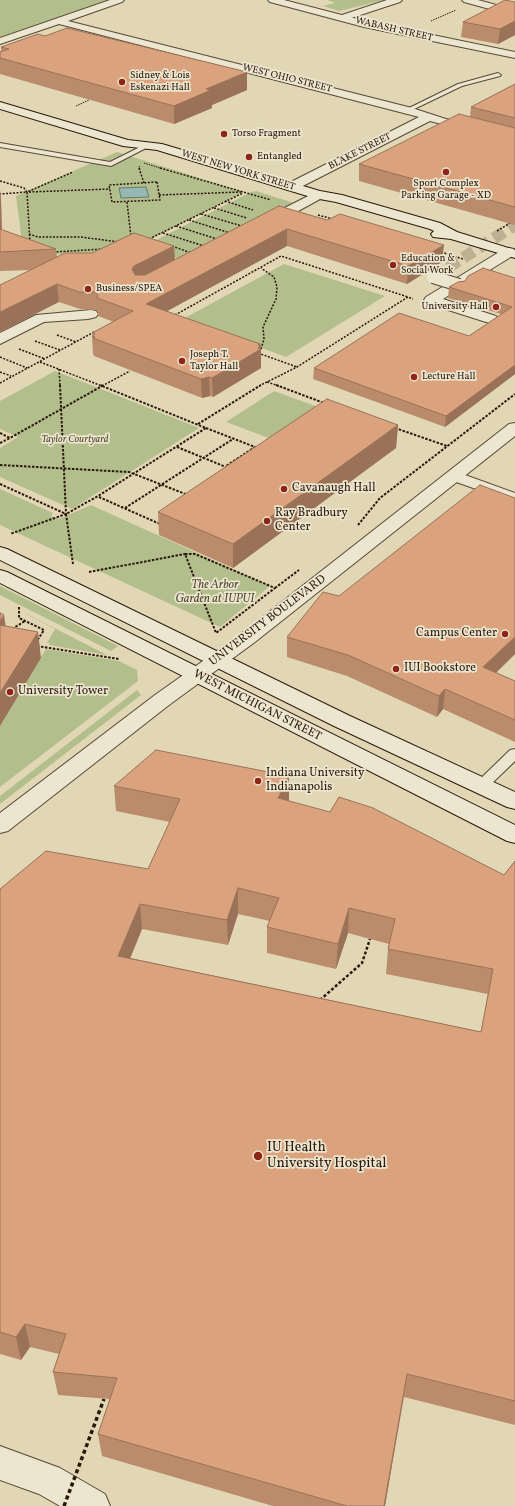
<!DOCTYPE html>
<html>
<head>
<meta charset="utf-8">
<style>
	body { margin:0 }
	canvas { display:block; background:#e2d7b5 }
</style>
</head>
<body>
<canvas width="515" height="1506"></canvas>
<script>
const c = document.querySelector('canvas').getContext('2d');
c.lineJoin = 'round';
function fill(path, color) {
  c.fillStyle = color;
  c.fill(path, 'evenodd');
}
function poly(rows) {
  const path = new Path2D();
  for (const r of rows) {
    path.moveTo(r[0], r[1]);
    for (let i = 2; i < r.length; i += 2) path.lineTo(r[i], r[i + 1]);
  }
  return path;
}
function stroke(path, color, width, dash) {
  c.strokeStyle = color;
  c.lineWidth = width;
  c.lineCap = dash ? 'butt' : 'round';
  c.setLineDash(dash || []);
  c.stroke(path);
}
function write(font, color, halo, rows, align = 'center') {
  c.font = font + ' Vollkorn,serif';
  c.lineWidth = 3.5;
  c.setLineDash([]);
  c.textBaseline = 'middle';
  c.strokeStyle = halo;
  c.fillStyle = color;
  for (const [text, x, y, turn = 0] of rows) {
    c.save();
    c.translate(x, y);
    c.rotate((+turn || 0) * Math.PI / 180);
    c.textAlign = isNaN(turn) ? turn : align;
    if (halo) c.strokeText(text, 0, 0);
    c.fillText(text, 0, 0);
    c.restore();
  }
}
fill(poly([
	[0,0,112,0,0,37],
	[327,0,385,0,339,11,323,6,335,3],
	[117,152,244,192,127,251,24,256,16,196],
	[256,191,294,203,188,258,177,258,142,247,251,192],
	[284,264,385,296,286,357,183,319],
	[55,371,101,389,199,428,72,509,0,477,0,448,18,437,0,429,0,401],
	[274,391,321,408,274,440,226,422],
	[0,489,53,513,51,516,59,519,91,505,270,586,220,627,0,525],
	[0,586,118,646,111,651,0,595],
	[26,614,27,614,107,655,49,645,50,643,47,643,55,629],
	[46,649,119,661,137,670,138,681,0,787,0,726],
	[137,690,141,695,0,804,0,796]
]), '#b3be8d');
const water = poly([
	[146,187,149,197,121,198,119,188,146,187]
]);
fill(water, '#95b9b2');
stroke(water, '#6a796f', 1);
stroke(poly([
	[433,277,515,225]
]), '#bdb193', 12, [12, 6]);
const service = poly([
	[498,73,501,75,500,76,462,86,410,111,405,110,458,84,498,73],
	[0,143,110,162,144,145,150,146,111,166,0,147,0,143],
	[515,749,515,761,487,788,482,790,477,788,475,785,477,782,510,750,515,749]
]);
const pedestrian = poly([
	[454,471,515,493,515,503,448,479,446,476,448,473,454,471]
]);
const minor = poly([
	[110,0,124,0,122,2,68,21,412,108,446,119,515,136,515,144,430,121,295,190,287,190,285,187,287,184,419,117,59,24,0,44,0,38,110,0],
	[387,0,402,0,400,2,345,20,342,21,337,18,339,16,387,0],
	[462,0,478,0,515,10,515,16,464,2,462,0],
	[318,191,322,192,324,195,322,198,269,227,264,228,259,227,257,224,259,221,318,191],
	[509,248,514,249,514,255,443,299,496,316,498,319,496,322,491,323,486,322,426,303,424,300,426,297,504,249,509,248],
	[91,310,96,311,98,314,96,317,88,319,44,322,0,344,0,333,36,315,91,310],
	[0,1446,60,1468,105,1494,110,1506,60,1506,39,1494,0,1480,0,1446]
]);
const tertiary = poly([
	[268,0,284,0,365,21,515,52,515,58,364,27,270,2,268,0],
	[515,423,515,436,255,642,169,705,8,831,0,833,0,813,155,695,241,634,509,424,515,423]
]);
const secondary = poly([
	[0,102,128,140,162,144,320,191,342,195,440,223,457,232,515,250,515,258,451,239,433,237,431,234,434,231,430,229,336,202,314,198,157,150,123,146,0,109,0,102],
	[0,547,7,549,350,716,515,792,515,809,507,807,334,726,0,560,0,547],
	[0,570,7,572,515,825,515,843,507,841,0,583,0,570]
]);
stroke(service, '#584836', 2);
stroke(pedestrian, '#584836', 2);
stroke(minor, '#584836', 2);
stroke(tertiary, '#584836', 2);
stroke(secondary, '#2a180b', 2);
stroke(poly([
	[431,21,456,10],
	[76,106,89,100],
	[144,163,163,169],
	[139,166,140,169]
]), '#2a180b', 1, [1.5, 1]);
stroke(poly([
	[139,168,144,183],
	[160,168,271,200],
	[0,181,24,188,27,192,0,194],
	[157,182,160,200,112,202,109,185,157,182],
	[29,192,110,189],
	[159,195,241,192],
	[225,201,253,210],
	[127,202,131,237],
	[214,208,247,218],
	[201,214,242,226],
	[318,215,333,219],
	[189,220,230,233],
	[176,226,217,239],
	[497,231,515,220],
	[163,233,204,246],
	[29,234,38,237,81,237,119,242],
	[149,239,243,193],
	[30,243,27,192,73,172],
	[172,246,191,253],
	[53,252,104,249],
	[441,252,463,259],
	[175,315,281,256,408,297],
	[57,335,76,342],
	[35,341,60,350],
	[19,349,45,359],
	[258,351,261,349,264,339,263,327,276,299,277,287,274,277,261,268],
	[258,353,297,367],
	[0,357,27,368],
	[40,362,102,386],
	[59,369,60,386],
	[0,372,11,376],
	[267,382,279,386],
	[0,383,94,332],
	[102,386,130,371],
	[259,386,297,367,408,297,413,299]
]), '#2a180b', 1.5, [2, 1.5]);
stroke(poly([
	[60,385,66,514],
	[276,385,324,403],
	[102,386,103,385],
	[198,424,261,385],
	[206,428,255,447,226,466],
	[395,428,447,446],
	[0,433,10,438,102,386,100,385],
	[0,443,10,438],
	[177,447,226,467],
	[0,465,129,472,188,495],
	[0,484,66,514,10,534],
	[99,497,160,524,162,523],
	[125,508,233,439],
	[358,525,380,498,515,394],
	[185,554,195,554,275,588,216,633,185,554],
	[73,564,66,514,98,496,206,428,102,386],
	[89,572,185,554],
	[275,588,299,570],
	[19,607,19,618,44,630,37,641],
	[12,629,25,621],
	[37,646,119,659]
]), '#2a180b', 2, [2.5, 1.5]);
stroke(poly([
	[320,1000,362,963,370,939]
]), '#2a180b', 2.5, [3, 2]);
fill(service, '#ece5cf');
fill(pedestrian, '#ece5cf');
fill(minor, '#ece5cf');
fill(tertiary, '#ece5cf');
fill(secondary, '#ece5cf');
const pedestrianBridge = poly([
	[433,277,459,285]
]);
stroke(pedestrianBridge, '#584836', 14, []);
stroke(poly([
	[64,1506,104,1399]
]), '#2a180b', 3.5, [4, 3]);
stroke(pedestrianBridge, '#ece5cf', 12);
fill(poly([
	[515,2,515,35,498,44,461,37,463,22],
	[1,47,247,90,212,105,212,108,174,124,0,74,0,52,1,51],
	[515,84,515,225,359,181,359,164,470,117,471,107],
	[0,190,1,199,2,230,56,249,57,257,92,253,174,246,175,260,279,206,442,262,407,284,287,246,167,311,260,346,261,368,213,397,210,396,202,398,94,356,93,354,92,336,93,335,92,333,114,322,98,316,98,312,96,310,80,309,59,302,32,270,0,271],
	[515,278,515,374,445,427,313,379,314,368,469,336,501,314,448,298,449,287],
	[398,425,396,448,233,568,159,535,158,512],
	[515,498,515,654,496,673,515,681,515,742,443,709,437,717,347,676,287,657,287,637,339,596],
	[114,786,289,801,504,875,515,861,515,1425,404,1397,385,1506,273,1506,102,1456,98,1434,110,1399,58,1395,53,1372,59,1354,30,1347,21,1360,0,1354,0,889,148,869,170,822,116,811],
	[238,914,270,921,267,927,267,953,336,969,348,933,389,944,388,949,386,974,488,994,481,1032,130,958,142,929,228,945]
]), '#bb8c6c');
fill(poly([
	[515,21,515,35,498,44,500,29],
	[247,72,247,90,212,105,212,108,174,124,174,106,206,89],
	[0,190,1,199,2,248,0,231],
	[287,229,287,246,147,322,146,304],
	[444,245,442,262,407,284,408,266],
	[174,246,175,263,133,287,132,269,134,266],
	[57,284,59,302,0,332,0,312],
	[260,344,261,349,261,368,213,397,212,378],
	[515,365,515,374,445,427,446,416],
	[209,377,210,396,202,398,201,379],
	[398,425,396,448,233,568,233,544],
	[4,615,8,641,0,641,0,621],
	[38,632,41,658,0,726,0,693],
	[515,637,515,654,481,687,483,667],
	[445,689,443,709,437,717,439,696],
	[289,776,289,801,278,798],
	[238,888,238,914,228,945,227,920],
	[140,904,142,929,121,981,118,956],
	[349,908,348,933,336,969,338,944],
	[25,1324,30,1347,21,1360,16,1337],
	[407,1374,385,1506,384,1506]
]), '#997258');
const building = poly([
	[505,0,515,2,515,21,500,29,463,22,505,0],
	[67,28,247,72,206,89,211,90,174,106,0,58,0,52,9,49,1,47,38,34,45,36,67,28],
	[515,84,515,118,471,107,515,84],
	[459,114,515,128,515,207,359,164,459,114],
	[279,206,327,220,340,214,444,245,408,266,287,229,146,304,260,344,258,345,261,346,258,348,261,349,212,378,209,377,201,379,93,338,95,337,92,336,95,334,92,333,133,311,97,298,98,295,95,292,79,292,57,284,0,312,0,285,65,253,92,253,134,233,174,246,134,266,132,269,135,275,145,275,279,206],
	[0,229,56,249,0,252,0,229],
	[483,268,515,278,515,365,446,416,314,368,399,313,469,336,512,307,449,287,458,282,465,281,468,276,483,268],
	[327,399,398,425,233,544,158,512,327,399],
	[480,485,515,498,515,637,483,667,515,681,515,720,445,689,439,696,348,655,287,637,323,592,339,596,480,485],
	[0,613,4,615,0,621,0,613],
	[0,625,38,632,0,693,0,625],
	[156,750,289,776,278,798,330,812,339,797,373,808,504,875,515,861,515,1401,407,1374,384,1506,347,1506,98,1434,117,1378,53,1372,66,1334,25,1324,16,1337,0,1332,0,889,46,851,148,869,180,799,114,786,156,750],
	[238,888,279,898,267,927,338,944,349,908,395,919,388,949,493,969,481,1032,118,956,140,904,227,920,238,888]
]);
fill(building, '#daa37d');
stroke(building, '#997258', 1);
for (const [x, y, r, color] of [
	[122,82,4,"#8f2418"],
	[224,134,4,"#8f2418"],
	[249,157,4,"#8f2418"],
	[446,172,4,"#8f2418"],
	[393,265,4,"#8f2418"],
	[88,289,4,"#8f2418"],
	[496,307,4,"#8f2418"],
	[182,361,4,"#8f2418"],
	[414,377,4,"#8f2418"],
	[284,489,4,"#8f2418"],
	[267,521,4,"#8f2418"],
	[505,634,4,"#8f2418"],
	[396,669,4,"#8f2418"],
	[10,692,4,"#8f2418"],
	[258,781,4,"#8f2418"],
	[258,1156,5,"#8f2418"]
]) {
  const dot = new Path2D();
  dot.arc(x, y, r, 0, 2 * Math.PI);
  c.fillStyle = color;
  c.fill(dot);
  stroke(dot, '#ece5cf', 1.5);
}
write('10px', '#2a180b', '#ece5cf', [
	["WABASH STREET",394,30,13],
	["WEST OHIO STREET",287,79,14],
	["BLAKE STREET",360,152,-27],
	["WEST NEW YORK STREET",238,171,17]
]);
write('10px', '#2a180b', '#ece5cf', [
	["Sidney & Lois",130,76],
	["Eskenazi Hall",130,88],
	["Torso Fragment",232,134],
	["Entangled",257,157],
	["Sport Complex",446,184,"center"],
	["Parking Garage - XD",446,196,"center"],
	["Education &",401,259],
	["Social Work",401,271],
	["Business/SPEA",96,289],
	["University Hall",488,307,"right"],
	["Joseph T.",190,355],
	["Taylor Hall",190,367],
	["Lecture Hall",422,377]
], 'left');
write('italic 10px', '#534a32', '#ece5cf', [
	["Taylor Courtyard",75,440]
]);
write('12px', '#2a180b', '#ece5cf', [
	["Cavanaugh Hall",292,489],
	["Ray Bradbury",275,514],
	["Center",275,528],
	["Campus Center",497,634,"right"],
	["IUI Bookstore",404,669],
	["University Tower",18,692],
	["Indiana University",266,774],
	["Indianapolis",266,788]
], 'left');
write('italic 12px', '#534a32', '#ece5cf', [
	["The Arbor",215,586],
	["Garden at IUPUI",215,600]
]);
write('12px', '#2a180b', '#ece5cf', [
	["UNIVERSITY BOULEVARD",268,621,-37],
	["WEST MICHIGAN STREET",257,706,27]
]);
write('14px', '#2a180b', '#ece5cf', [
	["IU Health",267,1148],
	["University Hospital",267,1164]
], 'left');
</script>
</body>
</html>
